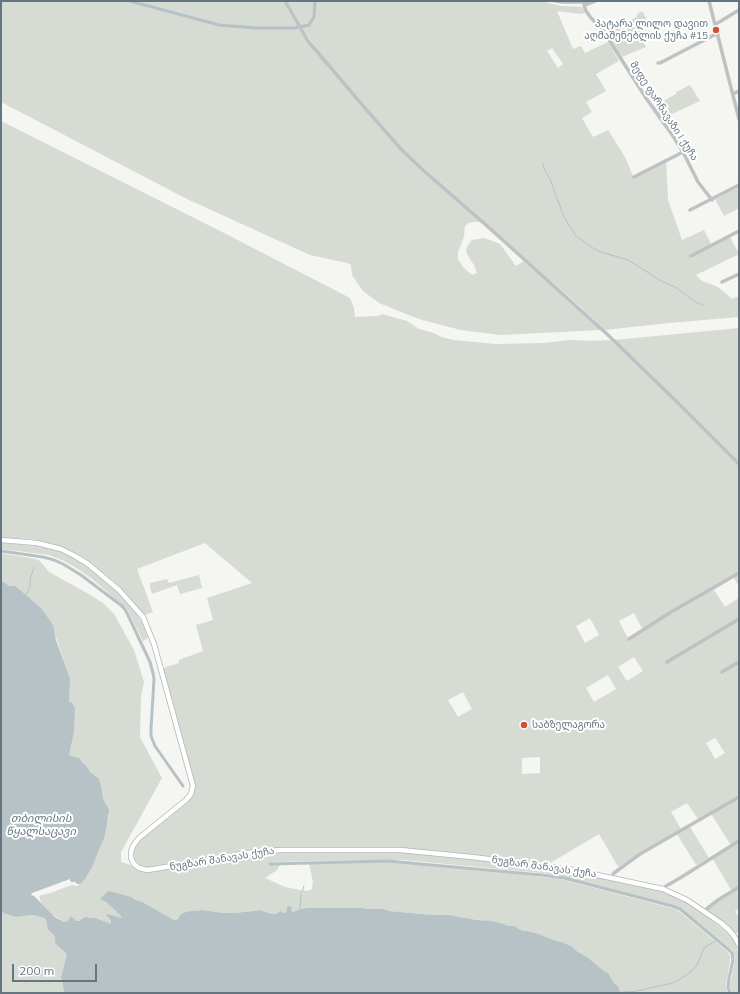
<!DOCTYPE html>
<html>
<head>
<meta charset="utf-8">
<style>
	body { margin:0 }
	#map { position:relative; width:740px; height:994px; overflow:hidden; background:#f5f5f1; font-family:Mulish,sans-serif }
	canvas { display:block }
	.frame { position:absolute; inset:0; border:2px solid #667680; pointer-events:none }
	.scale { position:absolute; left:12px; top:964px; width:85px; height:18px; box-sizing:border-box; border:2px solid #667680; border-top:0; padding-left:5px; font-size:12px; line-height:14px; white-space:nowrap; color:#667680; -webkit-text-stroke:3px #fff; paint-order:stroke }
</style>
</head>
<body>
<div id="map">
<canvas width="740" height="994"></canvas>
<div class="frame"></div>
<div class="scale">200 m</div>
</div>
<script>
const c = document.querySelector('canvas').getContext('2d');
c.lineJoin = 'round';
function fill(path, color) {
  c.fillStyle = color;
  c.fill(path, 'evenodd');
}
function poly(rows) {
  const path = new Path2D();
  for (const r of rows) {
    path.moveTo(r[0], r[1]);
    for (let i = 2; i < r.length; i += 2) path.lineTo(r[i], r[i + 1]);
  }
  return path;
}
function stroke(path, color, width, dash) {
  c.strokeStyle = color;
  c.lineWidth = width;
  c.lineCap = dash ? 'butt' : 'round';
  c.setLineDash(dash || []);
  c.stroke(path);
}
function write(font, color, halo, rows, align = 'center') {
  c.font = font + ' Mulish,"Noto Sans Georgian",sans-serif';
  c.lineWidth = 4;
  c.setLineDash([]);
  c.textBaseline = 'middle';
  c.strokeStyle = halo;
  c.fillStyle = color;
  for (const [text, x, y, turn = 0] of rows) {
    c.save();
    c.translate(x, y);
    c.rotate((+turn || 0) * Math.PI / 180);
    c.textAlign = isNaN(turn) ? turn : align;
    if (halo) c.strokeText(text, 0, 0);
    c.fillText(text, 0, 0);
    c.restore();
  }
}
fill(poly([
	[1,1,283,1,299,28,400,149,481,222,474,222,469,223,465,226,464,237,458,252,458,259,463,267,472,275,477,273,474,265,468,256,466,251,467,246,472,240,484,238,500,244,516,266,524,261,601,330,501,335,461,330,422,320,406,314,379,303,363,291,352,275,351,265,347,263,310,255,187,199,1,102],
	[287,1,541,1,561,6,582,7,585,11,584,13,581,14,557,11,573,49,581,46,585,53,608,42,619,61,596,74,606,91,586,102,592,112,582,118,593,137,608,130,625,157,633,176,666,159,668,200,682,240,704,230,712,246,730,237,739,254,696,275,702,281,718,287,732,299,739,296,739,317,669,323,605,330,574,301,532,265,445,188,403,149,319,52,303,30],
	[552,48,563,64,558,68,547,51],
	[548,1,592,1,583,4,562,4],
	[642,11,647,19,640,23,643,30,639,33,646,47,622,57,605,32,623,22,625,23,637,17,637,14],
	[690,85,700,101,663,118,654,106,676,94,676,92],
	[1,121,230,236,350,298,354,308,355,317,378,316,382,314,407,321,419,329,434,333,441,337,454,340,496,344,542,343,572,340,592,341,610,340,616,345,674,400,739,465,739,586,733,577,714,590,725,607,739,598,739,795,698,819,687,803,671,812,681,829,640,852,620,866,619,868,599,834,547,865,438,851,396,848,264,849,248,851,160,868,150,869,138,866,132,856,136,843,189,801,193,795,195,789,163,669,166,667,179,663,179,660,203,651,196,625,213,620,207,598,252,583,205,543,137,569,153,612,144,615,118,585,98,569,63,547,52,544,32,539,1,538],
	[634,613,643,630,628,638,619,621],
	[590,618,599,635,585,643,576,626],
	[634,657,643,671,627,681,618,667],
	[608,675,616,689,594,702,586,688],
	[463,692,472,709,458,717,448,700],
	[715,738,725,753,715,759,706,743],
	[540,757,540,773,522,774,522,758],
	[739,187,739,208,724,216,715,199],
	[739,328,739,462,614,340],
	[1,543,37,546,53,549,77,559,102,578,125,599,134,609,142,623,148,638,143,641,127,609,92,579,78,569,62,560,49,555,1,549],
	[1,553,36,559,40,561,49,572,87,593,103,603,114,614,134,650,144,682,141,697,140,737,162,778,121,852,121,862,131,865,138,869,150,872,218,860,266,852,408,852,460,857,569,871,655,889,667,893,685,900,723,929,729,934,734,941,739,953,739,993,732,993,730,989,730,985,735,959,734,954,732,950,679,907,560,876,543,873,403,860,311,861,273,862,273,865,280,865,277,870,265,878,285,887,300,890,308,891,312,889,313,882,309,863,385,862,410,863,519,874,560,879,675,909,680,912,728,952,730,956,730,961,726,985,727,993,621,993,618,986,614,983,608,973,604,971,587,957,575,950,573,947,562,942,556,941,539,934,527,931,523,931,514,926,508,926,504,924,492,921,477,920,449,915,433,915,389,911,384,909,369,909,362,908,350,908,332,909,307,908,300,909,292,912,287,907,286,913,284,913,282,912,277,912,275,914,271,914,260,910,254,911,234,913,223,913,203,910,191,911,186,912,178,919,174,920,159,912,143,931,64,922,51,913,41,903,39,896,45,894,51,893,58,890,72,885,77,886,80,884,97,856,107,826,109,815,93,775,90,772,88,768,82,762,79,758,69,755,74,733,75,710,66,703,70,678,56,637,41,608,22,592,9,586,4,582,1,581],
	[199,575,202,588,180,594,177,585,152,594,150,587,150,583,167,579,169,583],
	[739,798,739,840,731,845,711,814],
	[690,827,709,858,696,865,677,834],
	[739,843,739,885,731,890,713,859],
	[739,888,739,909,735,911,739,918,739,932,735,934,706,911,719,901],
	[1,912,6,914,16,917,33,915,44,918,46,920,48,930,54,935,55,938,55,943,60,948,64,951,67,954,61,977,63,985,64,993,1,993]
]), '#d6dbd3');
fill(poly([
	[1,581,4,582,9,586,15,586,26,595,41,608,53,625,56,640,70,678,69,701,73,704,75,709,74,733,69,755,79,758,82,762,88,768,90,772,99,779,101,786,103,799,109,810,107,826,104,838,92,867,85,879,80,884,77,884,76,883,76,882,71,882,71,881,70,881,70,879,32,893,31,895,34,896,55,917,64,922,68,921,71,916,76,921,80,921,83,918,87,917,90,918,95,918,111,924,111,920,106,915,107,914,121,918,122,917,114,909,106,902,100,899,106,893,109,891,131,897,135,900,142,902,174,920,178,919,181,914,186,912,191,911,203,910,223,913,234,913,254,911,260,910,271,914,275,914,280,911,284,913,286,913,287,907,289,906,292,907,291,910,293,912,300,909,307,908,362,908,369,909,384,909,389,911,433,915,449,915,477,920,492,921,504,924,508,926,514,926,523,931,527,931,539,934,556,941,562,942,573,947,575,950,587,957,604,971,608,973,614,983,618,986,621,993,64,993,63,985,61,977,67,954,64,951,60,948,55,943,55,938,54,935,48,930,46,920,44,918,33,915,16,917,6,914,1,912]
]), '#b7c2c6');
stroke(poly([
	[543,164,545,171,550,179,564,217,576,236,591,247,601,252,628,260,663,282,675,287,697,303,703,305],
	[26,595,30,587,30,579,34,568],
	[302,892,304,886],
	[300,909,301,894],
	[620,993,626,991,631,992,641,990,673,983,680,979,692,971,697,965,704,948,717,940]
]), '#b7c2c6', 1);
stroke(poly([
	[130,1,219,25,256,28,294,28,309,25,314,17,315,1],
	[555,1,563,2,583,2,590,1],
	[1,551,43,557,54,560,63,564,81,575,122,606,126,611,150,662,153,673,154,679,151,729,151,736,155,746,183,786],
	[270,864,388,861,542,875,564,878,672,906,680,909,729,950,732,953,733,960,729,978,728,988,730,993]
]), '#b7c2c6', 3);
const major = poly([
	[1,540,37,543,61,549,75,556,88,564,119,590,143,617,154,644,193,786,191,794,186,800,139,838,133,846,131,852,131,858,134,864,139,868,147,870,154,869,255,852,281,850,400,850,472,857,528,864,574,870,663,889,687,900,721,923,729,930,734,936,739,945]
]);
stroke(major, '#b2b6b9', 6);
stroke(poly([
	[285,1,308,41,365,108,401,149,423,170,486,225,607,334,675,400,739,464],
	[595,1,584,5,586,11,591,18,602,29,646,98,673,136,683,152,698,182,712,200],
	[709,1,739,119],
	[716,24,739,10],
	[658,63,660,63,714,35,718,34],
	[733,94,739,91],
	[634,177,683,152],
	[690,210,739,185],
	[691,256,739,231],
	[722,282,739,274],
	[629,639,671,612,739,573],
	[667,662,739,619],
	[722,672,739,662],
	[611,878,614,873,640,854,739,797],
	[663,889,666,886,680,878,739,841],
	[704,911,718,900,739,887]
]), '#bec2c5', 3.5);
stroke(major, '#fff', 4.5);
for (const [x, y, r, color] of [
	[716,30,4,"#d35033"],
	[524,725,4,"#d35033"]
]) {
  const dot = new Path2D();
  dot.arc(x, y, r, 0, 2 * Math.PI);
  c.fillStyle = color;
  c.fill(dot);
  stroke(dot, '#fff', 1.5);
}
write('10px', '#667680', '#fff', [
	["პატარა ლილო დავით",708,24],
	["აღმაშენებლის ქუჩა #15",708,36],
	["საბზელაგორა",532,725,"left"]
], 'right');
write('10px', '#667680', '#fff', [
	["მეფე ფარნავაზი I ქუჩა",664,111,57],
	["ნუგზარ შანავას ქუჩა",222,859,-9],
	["ნუგზარ შანავას ქუჩა",544,867,8]
]);
write('italic 11px', '#62777d', '#fff', [
	["თბილისის",41,819],
	["წყალსაცავი",41,832]
]);
</script>
</body>
</html>
